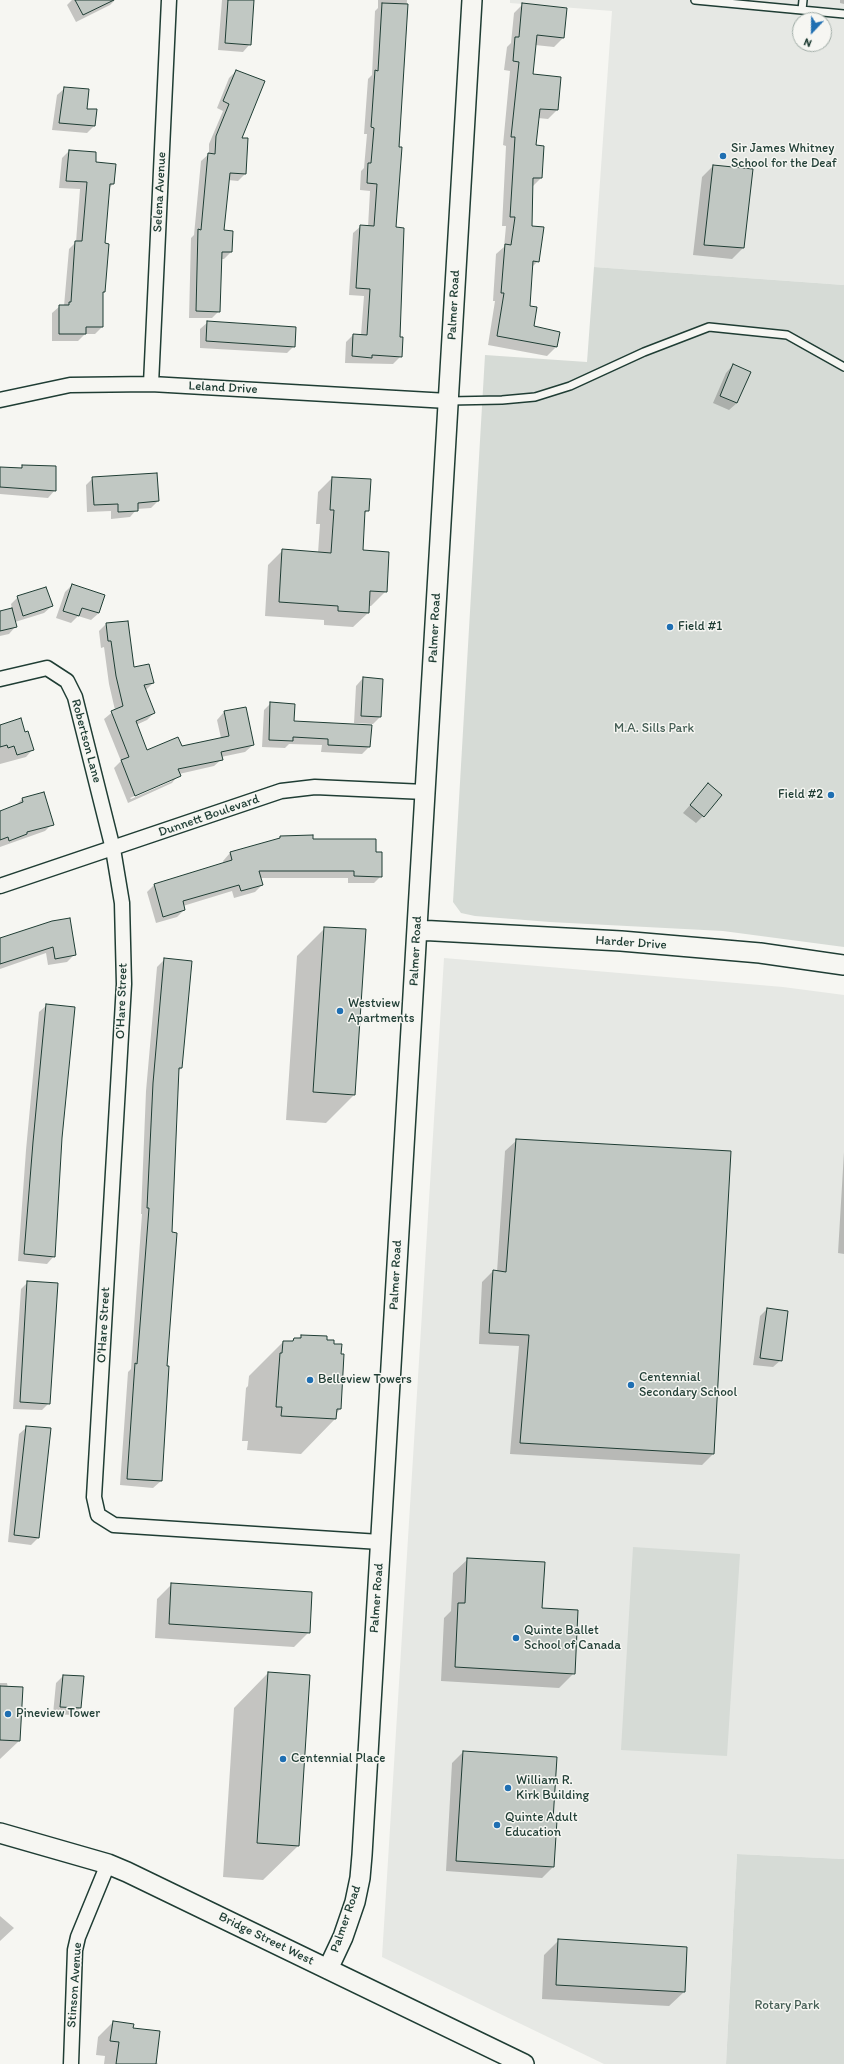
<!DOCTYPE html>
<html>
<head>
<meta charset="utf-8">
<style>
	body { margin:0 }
	#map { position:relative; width:844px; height:2064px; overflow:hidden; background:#f6f6f2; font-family:Itim,sans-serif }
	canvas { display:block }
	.north { position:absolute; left:792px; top:12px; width:40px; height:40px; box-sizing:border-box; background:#f6f6f2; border:1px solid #a0aca6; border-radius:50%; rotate:202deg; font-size:11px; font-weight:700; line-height:16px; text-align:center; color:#1f3d34 }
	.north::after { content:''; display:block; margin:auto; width:14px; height:18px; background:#1f6fb2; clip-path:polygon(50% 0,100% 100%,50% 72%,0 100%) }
</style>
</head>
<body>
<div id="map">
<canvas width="844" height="2064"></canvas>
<div class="north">N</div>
</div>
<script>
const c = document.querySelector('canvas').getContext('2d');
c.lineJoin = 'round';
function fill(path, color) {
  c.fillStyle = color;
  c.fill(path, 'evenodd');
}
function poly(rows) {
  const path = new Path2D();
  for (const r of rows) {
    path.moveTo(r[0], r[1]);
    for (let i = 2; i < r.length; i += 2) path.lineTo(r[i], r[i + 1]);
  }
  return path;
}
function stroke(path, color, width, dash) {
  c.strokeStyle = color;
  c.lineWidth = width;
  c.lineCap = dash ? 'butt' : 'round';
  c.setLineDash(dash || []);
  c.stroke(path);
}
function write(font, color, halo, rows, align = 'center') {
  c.font = font + ' Itim,sans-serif';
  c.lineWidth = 3;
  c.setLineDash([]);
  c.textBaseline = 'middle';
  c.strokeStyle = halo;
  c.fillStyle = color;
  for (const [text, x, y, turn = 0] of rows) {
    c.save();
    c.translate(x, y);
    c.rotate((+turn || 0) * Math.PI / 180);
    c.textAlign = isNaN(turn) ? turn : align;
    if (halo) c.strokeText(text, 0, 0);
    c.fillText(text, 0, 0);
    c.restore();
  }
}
fill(poly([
	[510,0,844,0,844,285,594,267,612,11,510,3],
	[800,20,824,20,824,44,800,44],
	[444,958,783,987,844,995,844,1859,737,1854,726,2064,604,2064,382,1957]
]), '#e6e8e4');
fill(poly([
	[594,267,844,285,844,947,723,931,550,922,475,916,461,913,453,902,485,355,587,362],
	[633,1547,740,1554,727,1756,621,1750],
	[737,1854,844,1859,844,2064,726,2064]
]), '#d6dbd6');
fill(poly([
	[72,0,115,0,110,5,76,22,67,5],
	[222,0,253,0,250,44,243,52,218,50],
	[378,0,407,0,395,228,401,356,393,364,345,363,346,342,353,335,361,335,364,296,349,295,353,233,361,226,368,227,370,191,360,190,361,171,364,168,367,134,364,134,368,79,372,75,375,11,378,8],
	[840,0,844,0,844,4,840,3],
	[523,4,563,38,554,47,535,45,532,75,557,110,548,119,538,118,535,146,541,178,532,187,531,227,538,261,531,268,529,307,533,327,556,347,547,356,488,345,495,301,493,301,496,254,504,247,506,226,502,226,506,146,503,145,510,71,504,70,507,47,511,43,514,13],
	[236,71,241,139,245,174,238,181,228,180,222,231,231,252,224,259,220,259,219,311,212,318,189,318,191,238,194,235,201,161,209,154,209,144,223,111,217,108,229,78],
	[65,88,86,109,94,126,87,133,52,130,57,95],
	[69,151,95,163,113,184,108,189,104,244,104,292,102,294,102,327,95,334,85,334,78,341,52,341,52,313,60,306,64,306,69,249,76,242,80,189,59,188,62,158],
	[713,166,743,248,732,259,693,255,702,177],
	[208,322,294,346,287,353,200,348,200,329],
	[733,365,737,403,729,410,713,403,726,373],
	[23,466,55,490,48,498,0,494,0,468,19,469],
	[93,478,158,501,151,508,137,509,130,517,111,519,111,511,87,512,86,485],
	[332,478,368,510,364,514,362,551,386,591,371,606,368,606,368,613,353,627,324,625,324,620,265,616,268,565,282,551,318,553,320,524,316,524,318,492],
	[72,585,99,613,91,620,78,616,71,623,56,618,65,592],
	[18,597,52,606,44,613,15,622,16,626,9,634,0,636,0,612,12,609,11,604],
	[127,622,133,669,153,683,145,691,154,713,147,720,136,725,146,751,181,747,221,738,217,720,224,712,245,708,253,745,245,752,221,757,222,759,214,766,179,774,172,783,128,803,114,768,121,761,104,719,115,710,109,684,104,647,101,648,99,631,106,624],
	[172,779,172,781,131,799,130,798],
	[363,678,380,717,373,724,354,723,356,686],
	[271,703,293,722,369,747,362,754,321,752,322,745,289,744,285,748,262,747,264,710],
	[0,726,24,733,33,749,26,757,0,764],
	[708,785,703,816,696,823,683,813],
	[43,793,52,824,45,831,0,847,0,812,15,806,22,799],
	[312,836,312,840,375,853,381,876,374,883,348,883,348,878,260,878,262,885,255,892,234,898,232,891,183,906,184,910,177,917,156,923,147,892,154,885,224,864,223,861,230,853,276,840,280,837],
	[52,922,74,955,67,962,48,965,46,953,0,969,0,938],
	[325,928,354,1095,326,1123,286,1120,297,956],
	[165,959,182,1068,178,1071,161,1481,153,1488,120,1485,128,1372,131,1369,142,1214,141,1214,146,1091,157,967],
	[47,1005,61,1138,54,1256,47,1264,18,1261,26,1150,39,1012],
	[516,1141,713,1454,702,1465,510,1454,519,1346,479,1344,482,1282,493,1271,497,1272,505,1151],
	[844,1152,844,1254,838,1253],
	[28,1282,49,1403,42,1410,13,1409,21,1289],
	[767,1309,781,1360,773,1367,753,1365,760,1316],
	[302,1336,326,1341,333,1345,340,1409,336,1414,335,1419,301,1454,247,1450,248,1441,242,1441,246,1388,248,1386,249,1376,283,1342,291,1342],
	[27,1427,38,1538,31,1545,8,1542,19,1434],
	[468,1559,541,1609,574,1673,559,1688,441,1681,444,1618,451,1611,453,1573],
	[172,1584,309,1632,294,1647,155,1638,157,1599],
	[268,1673,298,1846,263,1880,223,1877,234,1708],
	[63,1676,83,1677,80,1708,73,1715,53,1714,56,1683],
	[0,1683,7,1683,19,1741,0,1759],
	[463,1752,553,1867,542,1878,446,1871,452,1763],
	[0,1916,14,1928,0,1941],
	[559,1940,684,1992,669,2006,542,1999,544,1955],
	[113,2022,132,2029,158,2064,104,2064,105,2056,96,2055,98,2037]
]), '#0003');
const building = poly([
	[75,0,114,0,83,15,75,0],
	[228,0,254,0,251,45,225,43,228,0],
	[382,3,408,4,399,147,402,147,396,227,404,228,400,337,403,337,402,357,372,355,372,358,352,356,353,334,367,335,370,289,356,288,360,225,374,226,377,184,367,183,368,163,371,163,374,128,371,127,375,70,378,71,382,3],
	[522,3,567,8,564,38,537,35,533,74,561,77,558,110,540,109,536,145,544,146,542,178,533,178,532,226,544,227,539,262,533,261,530,306,537,307,534,326,560,332,557,347,497,336,504,293,501,293,505,244,511,245,515,217,510,217,515,137,511,137,519,62,513,61,515,37,519,37,522,3],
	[236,70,265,81,242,138,248,138,246,174,230,173,224,230,233,231,232,252,222,252,220,312,196,311,198,229,201,230,208,153,215,154,216,136,229,104,223,101,236,70],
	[64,87,89,89,87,109,97,109,95,126,59,123,64,87],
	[69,150,96,152,96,162,116,164,114,184,110,184,105,243,109,244,105,292,103,292,103,327,86,327,86,334,59,334,59,305,69,305,69,302,71,302,75,241,82,241,87,182,66,181,69,150],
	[713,165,753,169,744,248,704,245,713,165],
	[207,321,296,327,295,347,206,341,207,321],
	[733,364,751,372,737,403,720,396,733,364],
	[22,465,56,466,56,491,0,487,0,467,22,468,22,465],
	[157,473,159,501,138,503,138,511,118,512,118,504,94,505,92,477,157,473],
	[332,477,371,479,369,511,365,511,363,550,389,552,387,592,370,591,369,613,338,611,338,606,279,602,282,549,331,553,334,510,330,510,332,477],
	[72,584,105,595,99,613,82,608,79,616,63,611,72,584],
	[46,587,53,606,23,616,17,596,46,587],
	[12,608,17,627,0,631,0,611,12,608],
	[128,621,134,667,149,664,154,683,144,685,155,713,136,721,147,750,178,737,182,746,229,736,224,711,246,707,254,745,221,752,223,760,178,769,181,776,135,796,121,760,129,757,111,711,123,706,116,676,111,641,108,641,106,623,128,621],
	[363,677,383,679,381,717,361,716,363,677],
	[270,702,295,704,294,721,372,725,370,747,328,745,328,739,293,737,293,741,269,740,270,702],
	[21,718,25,732,28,731,34,750,17,755,14,746,8,748,7,745,0,747,0,725,21,718],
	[708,783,722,795,704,817,690,805,708,783],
	[44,792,54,825,27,832,27,834,9,841,8,837,0,840,0,811,23,802,22,798,44,792],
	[313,835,313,839,376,839,376,852,382,852,382,877,354,876,354,871,259,871,263,885,241,891,239,885,183,901,185,910,163,917,154,884,232,860,230,852,280,838,280,836,313,835],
	[70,918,76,955,55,959,53,947,0,964,0,938,52,921,70,918],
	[324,927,366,929,355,1095,313,1092,324,927],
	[164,958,192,961,182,1068,179,1068,172,1232,177,1233,167,1366,169,1366,162,1481,127,1479,135,1363,137,1364,149,1208,147,1208,153,1083,164,958],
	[46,1004,75,1007,62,1138,55,1257,24,1254,33,1142,46,1004],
	[516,1139,731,1151,714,1454,520,1443,529,1335,489,1333,493,1270,506,1272,516,1139],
	[27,1281,58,1283,50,1404,20,1402,27,1281],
	[767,1308,788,1311,782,1361,760,1358,767,1308],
	[301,1335,327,1336,327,1340,334,1340,334,1344,342,1344,341,1354,344,1354,341,1409,337,1409,336,1419,281,1416,282,1407,276,1407,280,1353,282,1353,283,1341,293,1341,294,1338,301,1338,301,1335],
	[26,1426,51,1428,39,1538,14,1535,26,1426],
	[467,1558,545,1562,542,1608,578,1610,575,1674,455,1667,458,1603,465,1603,467,1558],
	[171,1583,312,1592,310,1633,169,1624,171,1583],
	[268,1672,310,1675,299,1846,257,1843,268,1672],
	[63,1675,84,1676,81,1708,60,1707,63,1675],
	[0,1686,23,1687,20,1741,0,1740,0,1686],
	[463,1751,557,1757,553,1820,557,1820,554,1867,456,1861,463,1751],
	[558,1939,687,1947,685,1992,556,1985,558,1939],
	[113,2021,134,2024,133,2028,160,2031,156,2064,116,2064,119,2042,110,2041,113,2021]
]);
fill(building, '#c1c8c3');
stroke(building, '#1f3d34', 1);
const lane = poly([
	[695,0,844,14],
	[802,10,803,0],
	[449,401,502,400,535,397,570,386,644,352,709,327,787,335,844,367]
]);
const street = poly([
	[151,384,169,0],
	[0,400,70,385,151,384,448,401],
	[0,679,47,668,67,681,75,697,113,849,122,903,124,984,94,1497,98,1515,114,1525,380,1542],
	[0,886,281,791,315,787,425,792],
	[71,2064,75,1950,78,1937,108,1864]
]);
const secondary = poly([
	[417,930,621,941,760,953,844,965],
	[0,1833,108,1864,127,1872,524,2064],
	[328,1969,343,1937,355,1902,360,1878,362,1855,472,0]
]);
stroke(lane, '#1f3d34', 10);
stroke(street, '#1f3d34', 17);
stroke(secondary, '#1f3d34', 22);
stroke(lane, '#f6f6f2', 7);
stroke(street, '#f6f6f2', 14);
stroke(secondary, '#f6f6f2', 19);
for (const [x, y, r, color] of [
	[723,156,4,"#1f6fb2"],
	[670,627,4,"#1f6fb2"],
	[831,795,4,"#1f6fb2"],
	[340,1011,4,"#1f6fb2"],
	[310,1380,4,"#1f6fb2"],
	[631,1385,4,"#1f6fb2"],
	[516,1638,4,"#1f6fb2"],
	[8,1714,4,"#1f6fb2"],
	[283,1759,4,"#1f6fb2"],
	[508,1788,4,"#1f6fb2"],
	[497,1825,4,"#1f6fb2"]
]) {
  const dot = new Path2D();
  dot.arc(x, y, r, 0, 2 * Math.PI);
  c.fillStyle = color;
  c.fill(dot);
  stroke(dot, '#f6f6f2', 1.5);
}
write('13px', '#1f3d34', '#f6f6f2', [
	["Sir James Whitney",731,149],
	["School for the Deaf",731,164],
	["Field #1",678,627],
	["Field #2",823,795,"right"],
	["Westview",348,1004],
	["Apartments",348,1019],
	["Centennial",639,1378],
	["Secondary School",639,1393],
	["Belleview Towers",318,1380],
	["Quinte Ballet",524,1631],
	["School of Canada",524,1646],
	["Pineview Tower",16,1714],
	["Centennial Place",291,1759],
	["William R.",516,1781],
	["Kirk Building",516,1796],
	["Quinte Adult",505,1818],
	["Education",505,1833]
], 'left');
write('13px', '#1f3d34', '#f6f6f2', [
	["Selena Avenue",160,192,-87],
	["Palmer Road",454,305,-87],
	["Leland Drive",223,388,3],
	["Palmer Road",435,628,-87],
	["Robertson Lane",86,741,75],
	["Dunnett Boulevard",209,816,-19],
	["Harder Drive",631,943,4],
	["Palmer Road",416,951,-87],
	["O'Hare Street",122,1001,-88],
	["Palmer Road",396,1275,-87],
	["O'Hare Street",104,1325,-87],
	["Palmer Road",377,1598,-86],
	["Palmer Road",346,1919,-71],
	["Bridge Street West",266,1939,26],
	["Stinson Avenue",75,1985,-86]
]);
write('13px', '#445d54', '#f6f6f2', [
	["M.A. Sills Park",654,729],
	["Rotary Park",787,2006]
]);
</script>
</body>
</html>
